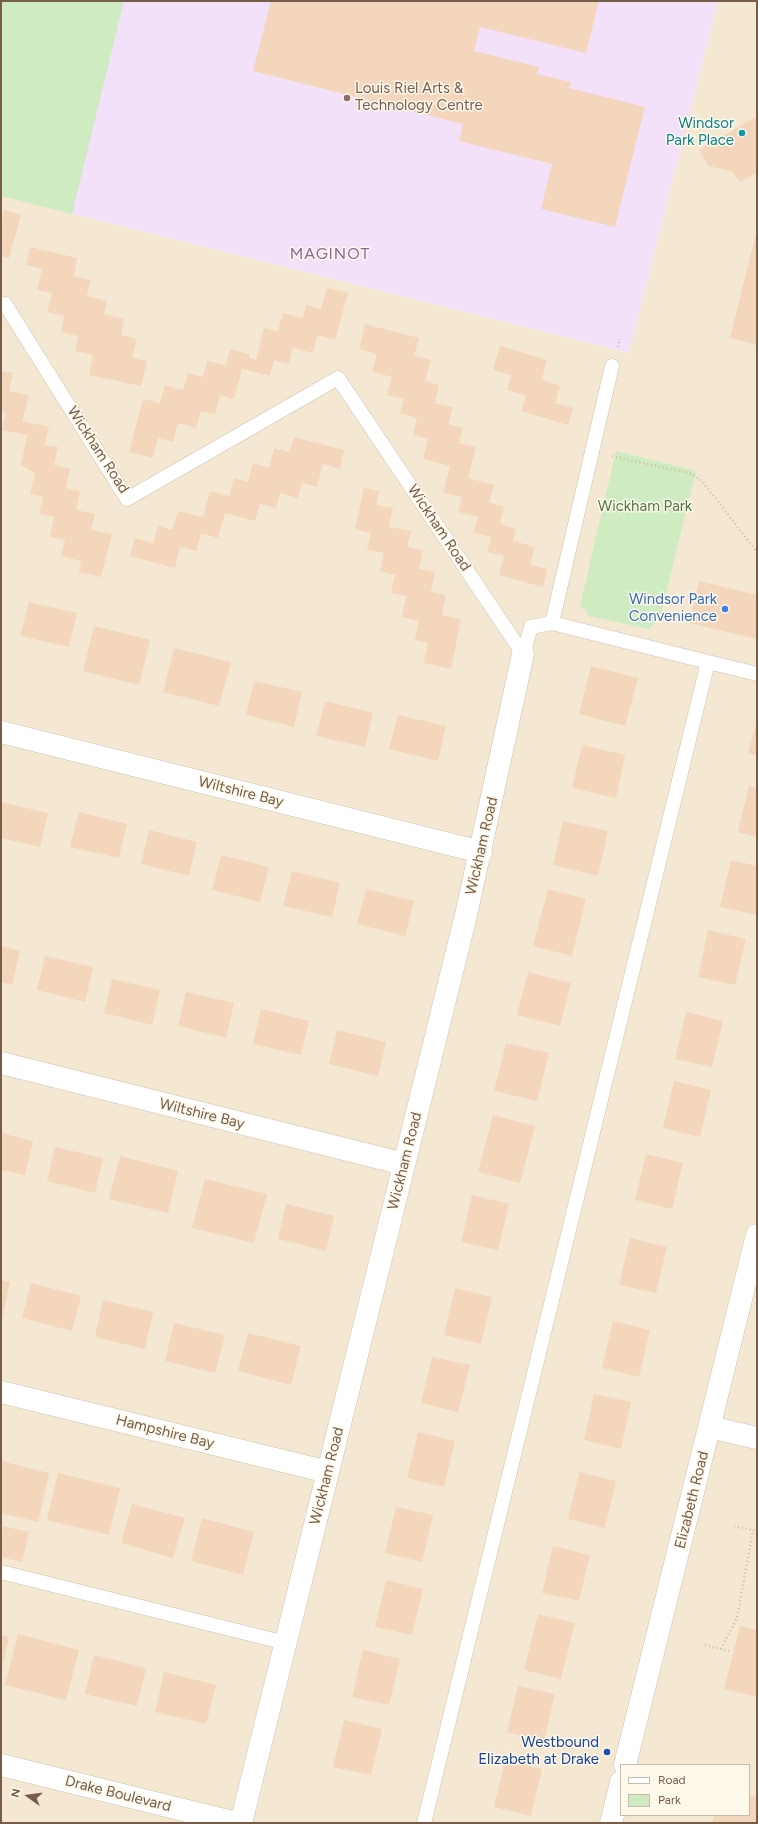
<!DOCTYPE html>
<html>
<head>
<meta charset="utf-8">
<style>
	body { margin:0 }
	#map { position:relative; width:758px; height:1824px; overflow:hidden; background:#fdf5e4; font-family:Figtree,sans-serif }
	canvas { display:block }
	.frame { position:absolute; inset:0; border:2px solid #765d49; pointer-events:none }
	.legend { position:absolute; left:620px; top:1764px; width:130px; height:52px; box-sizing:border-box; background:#fff9eb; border:1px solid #c8bbaa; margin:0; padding:5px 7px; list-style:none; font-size:12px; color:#765d49 }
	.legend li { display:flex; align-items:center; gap:8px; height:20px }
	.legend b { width:20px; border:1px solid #c8bbaa }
	.north { position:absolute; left:8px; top:1776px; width:40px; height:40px; -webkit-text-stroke:3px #fff9eb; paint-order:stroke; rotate:284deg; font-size:11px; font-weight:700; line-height:16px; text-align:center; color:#765d49 }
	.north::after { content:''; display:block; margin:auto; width:14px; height:18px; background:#765d49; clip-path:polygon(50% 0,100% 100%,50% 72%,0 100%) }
</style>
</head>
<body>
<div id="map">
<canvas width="758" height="1824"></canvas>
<div class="frame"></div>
<ul class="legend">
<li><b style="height:5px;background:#fff"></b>Road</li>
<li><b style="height:11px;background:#cfebc2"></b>Park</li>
</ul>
<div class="north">N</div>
</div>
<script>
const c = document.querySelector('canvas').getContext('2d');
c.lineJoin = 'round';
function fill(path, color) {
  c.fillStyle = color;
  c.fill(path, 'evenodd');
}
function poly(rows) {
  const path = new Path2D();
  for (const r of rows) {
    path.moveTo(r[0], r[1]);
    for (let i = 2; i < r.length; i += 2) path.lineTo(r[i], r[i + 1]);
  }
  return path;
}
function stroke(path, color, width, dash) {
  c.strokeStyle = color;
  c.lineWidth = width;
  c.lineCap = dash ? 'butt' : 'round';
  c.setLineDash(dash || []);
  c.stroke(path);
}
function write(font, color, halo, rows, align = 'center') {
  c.font = font + ' Figtree,sans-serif';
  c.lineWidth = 3;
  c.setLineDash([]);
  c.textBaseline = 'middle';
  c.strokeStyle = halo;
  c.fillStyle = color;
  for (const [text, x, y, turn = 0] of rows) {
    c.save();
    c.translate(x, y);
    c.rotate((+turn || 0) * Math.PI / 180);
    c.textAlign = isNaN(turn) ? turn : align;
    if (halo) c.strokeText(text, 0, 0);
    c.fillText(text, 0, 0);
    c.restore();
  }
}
fill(poly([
	[718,1,757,1,757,1823,1,1823,1,196,629,353],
	[621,1765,749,1765,749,1815,621,1815]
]), '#f4e8d3');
fill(poly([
	[1,1,718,1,629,353,1,196]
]), '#f2e1f9');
fill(poly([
	[1,1,124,1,72,214,1,196],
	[616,451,696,471,660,618,649,629,589,616,586,610,580,606]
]), '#cfebc2');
fill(poly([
	[271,1,599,1,586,53,480,27,474,51,539,67,537,74,571,82,569,88,645,107,615,227,541,209,552,164,459,141,463,124,253,71],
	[757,116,757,172,740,182,732,171,708,166,699,150],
	[4,210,21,215,9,258,1,256,1,223],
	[756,233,757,233,757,345,730,338],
	[30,247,77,258,74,276,91,280,87,296,107,301,104,314,124,319,121,335,137,339,132,358,147,361,141,386,89,375,93,355,75,351,78,336,61,332,64,316,47,312,52,293,37,290,42,269,26,265],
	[327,288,348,293,335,340,317,335,313,353,293,348,289,364,274,360,270,376,242,369,234,399,220,395,215,415,201,411,196,428,178,423,173,442,158,438,153,458,129,452,143,399,160,403,165,385,183,390,188,373,203,377,207,361,226,365,230,349,249,354,249,358,256,360,264,328,278,331,283,313,303,318,306,305,321,309],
	[365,324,419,338,414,356,431,360,425,381,439,385,435,403,453,407,448,424,463,428,459,443,476,447,468,478,494,485,489,502,504,507,500,524,516,529,513,541,535,547,530,565,547,569,543,587,499,575,504,556,487,552,491,537,473,533,478,517,458,512,462,497,443,493,450,466,423,459,428,439,413,435,417,418,400,413,404,399,387,395,392,377,372,372,377,354,359,349],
	[500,346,547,360,542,380,560,386,555,403,573,408,568,425,521,411,526,396,507,390,511,375,493,370],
	[1,371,13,373,9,391,29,395,22,421,49,427,45,445,58,447,54,465,70,469,66,488,80,491,76,510,95,514,91,530,112,534,101,577,79,572,81,561,61,556,65,540,50,537,54,517,39,514,43,497,30,494,35,473,21,465,27,435,2,430,6,412,1,411],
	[294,437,344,450,340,469,323,464,317,487,302,483,298,498,280,493,276,508,260,504,255,521,225,513,218,538,201,533,196,551,180,547,175,568,130,556,135,538,153,543,158,526,172,530,178,511,203,517,210,491,229,496,234,478,248,482,253,463,269,468,274,448,289,452],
	[364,488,379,491,376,505,393,508,389,527,411,531,407,547,423,550,419,569,435,572,431,592,446,595,442,615,461,619,451,669,424,663,428,643,415,640,419,621,402,617,406,596,391,593,395,575,380,571,384,553,367,550,371,533,355,529],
	[699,581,757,595,757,639,689,623],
	[29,602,77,613,69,647,20,636],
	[94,626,150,640,139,685,83,671],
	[174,648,231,662,219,706,163,692],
	[591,666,638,678,625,726,579,714],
	[254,681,302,692,294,727,246,715],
	[325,701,373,713,365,747,316,736],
	[398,715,446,726,438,761,389,749],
	[757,721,757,756,748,753],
	[582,745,625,755,616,798,572,788],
	[749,786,757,788,757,837,738,832],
	[1,802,48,813,40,847,1,838],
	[79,812,127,824,119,858,70,847],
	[563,821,608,831,598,876,553,865],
	[149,830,197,842,189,876,141,864],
	[221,855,269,867,260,902,212,890],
	[731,860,757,866,757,915,720,907],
	[292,871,340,883,332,917,283,906],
	[366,889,414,901,405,936,357,924],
	[548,889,586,899,572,956,533,946],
	[708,930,746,939,735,985,698,977],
	[1,946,20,951,12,985,1,982],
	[45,956,93,967,85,1002,37,990],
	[528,972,571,983,560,1026,517,1015],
	[112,979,160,990,152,1025,104,1013],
	[186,992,234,1003,226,1038,178,1026],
	[261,1009,309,1021,301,1055,253,1044],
	[686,1012,723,1021,712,1067,675,1059],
	[337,1030,386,1042,378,1076,329,1064],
	[506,1043,549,1053,537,1101,494,1091],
	[674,1081,711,1090,700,1137,663,1128],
	[493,1115,535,1126,520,1183,478,1172],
	[1,1133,33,1141,25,1175,1,1170],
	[55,1147,103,1158,95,1193,47,1181],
	[646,1154,683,1163,672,1209,635,1200],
	[120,1156,178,1171,168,1213,109,1199],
	[205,1179,267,1194,254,1243,192,1228],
	[472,1195,509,1204,498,1250,461,1242],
	[286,1204,334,1216,326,1251,278,1239],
	[630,1238,667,1247,656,1293,619,1285],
	[1,1280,10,1282,2,1319,1,1319],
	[31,1283,81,1296,72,1331,22,1318],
	[455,1288,492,1297,481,1344,444,1335],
	[103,1300,153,1312,145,1349,95,1337],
	[613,1321,650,1330,639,1377,602,1368],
	[174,1323,225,1335,215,1373,165,1361],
	[248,1333,301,1346,291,1385,238,1371],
	[432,1357,470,1365,458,1412,421,1403],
	[594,1394,631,1402,621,1449,584,1440],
	[418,1432,455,1441,444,1487,407,1478],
	[1,1461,49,1473,38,1522,1,1513],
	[579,1472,616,1481,605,1528,568,1519],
	[58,1473,120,1488,109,1535,47,1520],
	[132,1504,185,1518,173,1558,121,1543],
	[396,1507,433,1515,422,1562,385,1553],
	[202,1518,254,1532,243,1575,191,1561],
	[3,1526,29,1532,22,1562,1,1557,1,1535],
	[553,1546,590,1555,579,1601,542,1593],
	[386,1580,423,1589,412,1635,375,1627],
	[538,1614,575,1623,561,1679,524,1670],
	[740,1626,757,1630,757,1697,724,1689],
	[18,1634,79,1650,66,1700,5,1685],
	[1,1635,9,1637,2,1666,1,1666],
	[363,1650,400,1659,389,1705,352,1697],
	[94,1655,146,1668,137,1706,85,1694],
	[164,1672,216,1685,206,1724,155,1712],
	[518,1686,555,1694,544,1741,507,1732],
	[344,1720,382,1729,371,1775,333,1767],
	[505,1761,542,1769,531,1816,494,1807],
	[749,1795,757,1797,757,1823,712,1823,714,1815,749,1815]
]), '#f3d6bb');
const service = poly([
	[1,305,5,304,127,499,338,378,523,654],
	[552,623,612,366],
	[523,654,531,627,552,623,708,662],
	[1,1572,286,1643],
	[424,1823,708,662,757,674]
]);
const minor = poly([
	[1,732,481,852],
	[1,1063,404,1164],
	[1,1392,328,1472],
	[710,1427,757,1438],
	[1,1765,236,1823],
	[241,1823,466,915,523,654]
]);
const tertiary = poly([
	[625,1765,757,1235],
	[611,1823,621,1782]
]);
stroke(service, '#d0c0ad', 15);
stroke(minor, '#d0c0ad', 23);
stroke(tertiary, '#d0c0ad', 23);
stroke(poly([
	[618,347,620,339],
	[612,456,692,474,702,481,757,552],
	[734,1526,757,1531],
	[705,1645,729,1651],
	[721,1649,737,1618,753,1530]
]), '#d8ba9e', 2.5, [1, 3]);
stroke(service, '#fff', 14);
stroke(minor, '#fff', 22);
stroke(tertiary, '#fff', 22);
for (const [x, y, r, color] of [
	[347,98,4,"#8d6e63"],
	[742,133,4,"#0f9aa8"],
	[725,609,4,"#3f7fe0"],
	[607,1752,4,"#1a4fb4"]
]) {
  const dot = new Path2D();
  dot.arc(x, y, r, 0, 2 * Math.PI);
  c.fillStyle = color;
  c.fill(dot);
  stroke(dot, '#fff9eb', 1.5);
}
write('15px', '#785e54', '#fff9eb', [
	["Louis Riel Arts &",355,89],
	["Technology Centre",355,106]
], 'left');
write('15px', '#0d838f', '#fff9eb', [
	["Windsor",734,124],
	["Park Place",734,141]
], 'right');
write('15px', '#765d49', '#fff9eb', [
	["Wickham Road",98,450,57],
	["Wickham Road",439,528,56],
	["Wiltshire Bay",241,792,14],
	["Wickham Road",482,846,-77],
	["Wiltshire Bay",202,1114,14],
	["Wickham Road",405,1161,-76],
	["Hampshire Bay",165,1432,14],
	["Wickham Road",327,1476,-76],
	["Elizabeth Road",692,1500,-76],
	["Drake Boulevard",118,1794,14]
]);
write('15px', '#4d7c41', '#fff9eb', [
	["Wickham Park",645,507]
]);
write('15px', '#366cbe', '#fff9eb', [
	["Windsor Park",717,600],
	["Convenience",717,617]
], 'right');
write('15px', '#164399', '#fff9eb', [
	["Westbound",599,1743],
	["Elizabeth at Drake",599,1760]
], 'right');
c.letterSpacing = '1px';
write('16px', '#8c6499', '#fff9eb', [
	["MAGINOT",330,254]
]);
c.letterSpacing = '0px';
</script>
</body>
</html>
